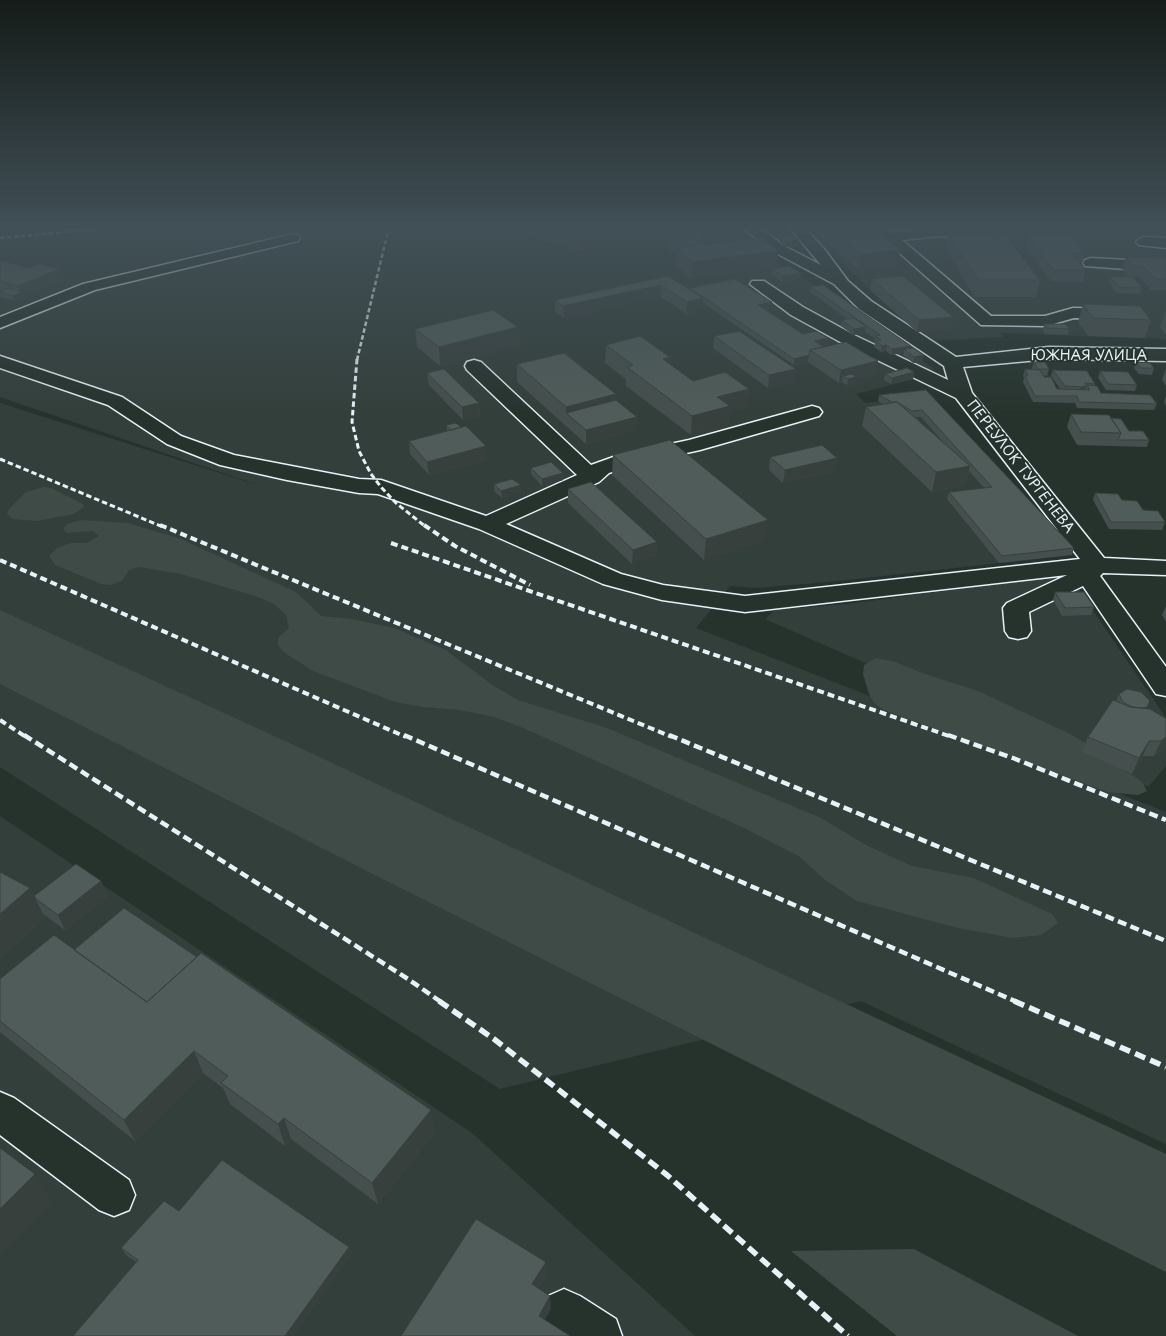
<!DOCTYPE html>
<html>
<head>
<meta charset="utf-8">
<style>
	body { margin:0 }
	canvas { display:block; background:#26332d }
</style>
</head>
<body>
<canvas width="1166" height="1336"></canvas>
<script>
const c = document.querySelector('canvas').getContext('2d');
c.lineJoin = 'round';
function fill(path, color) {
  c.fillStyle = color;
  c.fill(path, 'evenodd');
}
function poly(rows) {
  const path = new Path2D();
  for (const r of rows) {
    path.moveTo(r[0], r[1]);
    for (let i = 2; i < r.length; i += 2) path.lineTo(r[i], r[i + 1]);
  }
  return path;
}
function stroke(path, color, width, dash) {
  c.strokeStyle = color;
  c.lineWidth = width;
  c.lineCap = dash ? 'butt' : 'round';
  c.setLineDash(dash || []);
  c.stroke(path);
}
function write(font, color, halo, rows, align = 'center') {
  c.font = font + ' "Playpen Sans",sans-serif';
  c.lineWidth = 4;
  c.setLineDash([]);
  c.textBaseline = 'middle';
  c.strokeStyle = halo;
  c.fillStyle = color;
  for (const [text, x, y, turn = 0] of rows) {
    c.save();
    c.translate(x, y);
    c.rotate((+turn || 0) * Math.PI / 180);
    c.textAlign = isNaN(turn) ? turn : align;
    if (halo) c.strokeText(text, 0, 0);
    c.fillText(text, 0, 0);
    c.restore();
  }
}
fill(poly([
	[0,227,784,227,801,246,761,252,822,290,933,368,932,374,856,394,865,403,925,397,1072,555,838,581,756,588,730,586,696,628,1166,812,1166,1144,861,1001,500,1089,0,767,0,403,270,489,0,397],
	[803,227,1166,227,1166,339,1001,333,1003,337,926,341],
	[1065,575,1077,587,1166,718,1166,766,1148,787,765,619,775,610,847,604],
	[0,816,472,1133,695,1336,0,1336]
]), '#333f3a');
fill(poly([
	[44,487,51,488,83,504,84,507,74,514,37,521,13,519,7,514,9,509,26,492],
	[81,520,128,523,181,539,296,592,321,616,352,619,394,628,446,650,494,686,518,700,607,728,821,818,868,846,912,866,974,878,1052,914,1058,923,1041,935,1013,938,958,928,857,901,825,880,800,857,744,828,528,730,494,717,460,710,423,707,395,702,313,671,285,653,278,646,278,638,289,628,286,615,274,604,255,596,181,574,139,567,129,570,122,581,111,585,101,584,55,565,49,556,57,548,71,543,87,543,99,536,93,531,67,533,63,529,67,524],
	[0,610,311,753,1166,1154,1166,1272,367,871,0,684],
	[876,658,896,662,922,673,978,691,1068,733,1086,743,1102,759,1134,776,1142,782,1147,791,1138,795,1107,792,884,710,874,703,869,694,863,674,864,665],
	[914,1249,1078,1336,897,1336,791,1251]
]), '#3e4b47');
const minor = poly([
	[742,227,759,227,784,246,821,265,789,227,804,227,825,250,848,281,871,301,956,357,1049,347,1166,349,1166,361,1049,359,963,367,972,393,1104,558,1166,561,1166,575,1103,573,1100,576,1166,667,1166,696,1156,694,1083,586,1029,612,1031,631,1027,637,1018,639,1009,637,1005,631,1003,608,1007,603,1067,575,745,612,662,600,603,584,479,529,378,494,359,493,287,480,220,465,167,444,108,405,0,368,0,356,122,397,181,436,234,455,359,479,381,480,486,516,577,475,467,370,465,366,467,362,474,360,481,362,591,465,619,455,689,440,812,406,819,408,822,412,819,416,700,450,632,465,609,473,599,482,506,524,621,574,663,585,745,596,1080,559,956,398,844,344,791,315,750,284,752,281,764,281,803,307,856,336,948,380,944,366,859,309,834,284,774,252,742,227],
	[870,227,886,227,892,232,939,228,990,230,992,233,990,236,985,237,939,236,902,240,991,316,1045,316,1073,308,1117,309,1123,310,1126,314,1123,318,1117,319,1074,318,1046,326,981,325,870,227],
	[293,234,298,235,300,238,298,241,95,290,0,328,0,317,83,284,293,234],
	[1144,237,1166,238,1166,248,1139,245,1136,242,1139,239,1144,237],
	[1091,258,1166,262,1166,272,1085,266,1083,263,1085,260,1091,258],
	[0,1092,14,1098,129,1180,135,1195,129,1210,114,1216,99,1210,0,1135,0,1092],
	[564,1289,580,1296,616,1319,622,1336,559,1336,548,1328,541,1312,548,1296,564,1289]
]);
stroke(minor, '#e8f1f8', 3);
fill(minor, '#26332d');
stroke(poly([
	[0,238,118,227],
	[357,360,389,227]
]), '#e8f1f8', 2.5, [4.5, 2.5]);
stroke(poly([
	[357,359,352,422,359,451,371,474,381,487,396,503,426,527],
	[0,459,163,527]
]), '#e8f1f8', 3, [5.5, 3]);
stroke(poly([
	[160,525,672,737],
	[424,525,455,546,530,585],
	[391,543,952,737],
	[0,560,406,737],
	[0,720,26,737]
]), '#e8f1f8', 4, [7, 4]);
stroke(poly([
	[24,735,408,979,441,1002],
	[404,735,1017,1002],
	[669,735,1166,941],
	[948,735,1013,758,1166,820]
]), '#e8f1f8', 4.5, [9, 4.5]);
stroke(poly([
	[439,1001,494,1039,667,1175,848,1336],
	[1014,1001,1166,1067]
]), '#e8f1f8', 5.5, [11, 5.5]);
fill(poly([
	[527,227,573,227,598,235,598,246,581,252,538,237,536,237,524,234,524,228],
	[662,227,697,227,702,240,702,245,778,251,777,268,691,278,676,264,677,251,670,252],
	[812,227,872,227,900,250,897,267,858,270],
	[948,233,1040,280,1036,297,975,297,945,248],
	[1027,236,1085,253,1082,264,1086,270,1083,282,1051,281,1025,247],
	[781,237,799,240,798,245,785,247,780,242],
	[1126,257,1166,258,1166,290,1151,290,1140,277,1133,277,1142,288,1140,294,1117,293,1108,282,1110,277,1130,277,1122,269],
	[0,260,29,268,60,269,63,280,23,297,24,298,15,301,1,297,0,294],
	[772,269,800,278,782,282,771,274],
	[668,276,690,290,690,288,771,308,765,309,803,334,828,338,827,344,822,346,823,347,878,361,876,374,856,379,855,383,847,385,842,382,839,383,808,362,808,361,794,365,703,303,702,310,686,314,661,297,564,318,555,312,555,300],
	[872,279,953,317,950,329,917,332,870,290],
	[811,287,910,348,924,355,922,362,913,363,903,355,904,353,891,355,886,351,881,352,874,347,875,343,874,342,875,338,865,332,865,333,853,335,841,326,842,320,847,319,810,292],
	[1083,304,1151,320,1145,338,1088,336,1078,322],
	[1166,310,1166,335,1160,327],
	[1044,324,1069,329,1068,335,1045,334,1043,330],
	[518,327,519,345,440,366,417,347,415,329],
	[714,336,794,381,768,388,713,348],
	[606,345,670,357,670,364,693,381,749,389,747,407,729,412,728,425,691,435,626,386,626,379,605,363],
	[1034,362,1049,369,1047,376,1043,375,1057,389,1060,389,1051,376,1053,370,1095,384,1095,385,1101,393,1157,404,1154,410,1077,408,1075,403,1033,402,1023,382,1024,378,1023,376,1025,369,1033,370,1032,368],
	[1136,362,1154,368,1152,375,1139,374,1134,368],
	[517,364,637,417,636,430,586,444,517,382],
	[1166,368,1166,386,1162,380],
	[1100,371,1137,385,1135,391,1106,390,1098,378],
	[914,372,913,379,891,384,884,380,885,374],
	[427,373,479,403,480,416,463,420,429,385],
	[926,390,1074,548,1072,555,999,563,947,499,949,492,984,488,969,471,965,486,932,492,862,426,866,407,883,404,878,401,879,395],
	[915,417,921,417,944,443],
	[1166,396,1166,406,1164,402],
	[1071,414,1111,418,1129,431,1149,440,1147,447,1077,445,1067,427],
	[446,425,461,427,487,460,429,475,410,454,409,441,447,431],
	[613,455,765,540,704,560,612,475],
	[770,457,837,458,835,471,783,483,769,470],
	[531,468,563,473,563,480,542,486,531,474],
	[494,484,521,492,502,498,494,491],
	[568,489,657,542,656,556,632,564,568,503],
	[1095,493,1122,500,1143,510,1165,522,1162,530,1109,529,1093,500],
	[1055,592,1094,607,1091,615,1062,616,1053,600],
	[1166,606,1166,622,1162,615],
	[1119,694,1166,719,1166,745,1164,749,1154,756,1143,756,1132,774,1082,752,1088,737,1116,701],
	[76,864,101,881,108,896,65,930,43,914,45,918,0,958,0,872,30,888,34,896],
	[74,950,435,1132,378,1204,291,1139,285,1146,230,1104,223,1088,203,1073,135,1141,0,1032,0,979],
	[179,1211,351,1254,293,1336,73,1336,136,1262,126,1255,121,1248]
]), '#454f4d');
fill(poly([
	[537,231,538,237,536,237,536,232],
	[598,235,598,246,581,252,581,242],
	[799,240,798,245,785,247,786,241],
	[900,250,897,267,858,270,861,254],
	[778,251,777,268,691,278,692,262],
	[60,269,63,280,23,297,24,298,15,301,13,296,20,292,18,286],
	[801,273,800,278,782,282,783,276],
	[661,285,661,297,564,318,563,306],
	[703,298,702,310,686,314,687,302],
	[772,302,771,308,757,311,758,305],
	[953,317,950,329,917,332,919,320],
	[518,327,519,345,440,366,439,347],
	[866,327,865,333,853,335,854,329],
	[828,338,827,344,814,348,815,341],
	[887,345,886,351,881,352,882,346],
	[911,346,910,352,904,349,904,353,891,355,892,349],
	[809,355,808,361,794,365,794,359],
	[924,355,922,362,913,363,914,357],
	[670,357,669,376,663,359],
	[878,361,876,374,856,379,855,383,847,385,848,379,843,376,842,382,839,383,841,370],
	[796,369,794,381,768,388,769,375],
	[914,372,913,379,891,384,892,378],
	[1086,386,1084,392,1079,393,1081,387],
	[749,389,747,407,729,412,728,425,691,435,692,416,717,397],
	[616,394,615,413,566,413,566,407],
	[479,403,480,416,463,420,462,407],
	[637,417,636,430,586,444,586,430],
	[486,446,487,460,429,475,427,462],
	[837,458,835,471,783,483,785,470],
	[970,466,965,486,932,492,936,472],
	[563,473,563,480,542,486,542,479],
	[521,485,521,492,502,498,501,491],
	[768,520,765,540,704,560,706,539],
	[657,542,656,556,632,564,633,550],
	[1166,737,1166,745,1164,749,1154,756,1161,741],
	[1149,741,1143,756,1132,774,1139,758],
	[101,881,108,896,65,930,58,915],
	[30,888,45,918,0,958,0,914],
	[194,1051,203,1073,135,1141,124,1120],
	[431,1110,435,1132,378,1204,372,1183],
	[284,1118,291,1139,285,1146,278,1124],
	[35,1174,52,1201,0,1257,0,1209],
	[349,1247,351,1254,293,1336,285,1336],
	[546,1262,546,1276,533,1298,532,1284],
	[550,1296,551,1309,540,1329,539,1316]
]), '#38403e');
const building = poly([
	[527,227,537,227,537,231,536,232,524,228,527,227],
	[539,227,573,227,598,235,581,242,539,227],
	[666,227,697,227,702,240,671,241,666,227],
	[831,227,872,227,900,250,861,254,831,227],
	[948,233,1004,233,1040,280,979,280,948,233],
	[794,236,799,240,786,241,781,237,794,236],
	[1027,236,1071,236,1085,253,1072,253,1086,270,1054,270,1027,236],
	[762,238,778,251,692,262,677,248,762,238],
	[1126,257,1166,258,1166,279,1155,279,1143,266,1133,266,1126,257],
	[0,260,29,268,40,264,60,269,18,286,0,281,0,260],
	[789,266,801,273,783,276,772,269,789,266],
	[668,276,703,298,687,302,661,285,563,306,555,300,668,276],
	[903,276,953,317,919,320,872,279,903,276],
	[1110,277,1133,277,1142,288,1119,287,1110,277],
	[735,279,772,302,758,305,803,334,816,331,828,338,815,341,823,347,831,345,810,350,809,355,794,359,690,288,735,279],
	[823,285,911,346,892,349,887,345,882,346,876,341,881,340,875,336,880,335,811,287,823,285],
	[8,288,22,292,13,296,0,292,8,288],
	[1083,304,1140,306,1151,320,1093,318,1083,304],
	[493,310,518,327,439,347,415,329,493,310],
	[854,318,866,327,854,329,842,320,854,318],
	[1044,324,1066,324,1069,329,1047,328,1044,324],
	[739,331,796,369,769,375,714,336,739,331],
	[640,336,670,357,663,359,693,381,725,372,749,389,717,397,730,406,692,416,627,367,633,365,606,345,640,336],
	[846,342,878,361,841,370,810,350,846,342],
	[913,348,924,355,914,357,904,349,913,348],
	[564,353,616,394,566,407,517,364,564,353],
	[1034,362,1045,362,1049,369,1038,369,1034,362],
	[1136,362,1150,363,1154,368,1141,368,1136,362],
	[907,368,914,372,892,378,885,374,907,368],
	[444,369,479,403,462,407,427,373,444,369],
	[1025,369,1040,370,1044,377,1051,377,1057,389,1090,390,1087,385,1097,386,1101,393,1150,395,1157,404,1079,402,1077,396,1035,396,1025,376,1028,376,1025,369],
	[1053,370,1087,371,1095,384,1085,383,1086,386,1081,387,1065,386,1053,370],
	[1100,371,1128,372,1137,385,1108,384,1100,371],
	[852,374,856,377,848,379,843,376,852,374],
	[926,390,1074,548,1002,556,949,492,992,487,922,410,912,411,897,402,892,402,879,395,926,390],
	[616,400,637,417,586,430,566,413,616,400],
	[897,402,970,466,936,472,866,407,897,402],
	[1071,414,1109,415,1121,433,1081,432,1071,414],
	[1111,418,1121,419,1129,431,1143,431,1149,440,1118,440,1121,433,1111,418],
	[456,423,461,427,451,430,446,425,456,423],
	[466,426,486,446,427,462,409,441,466,426],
	[670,440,768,520,706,539,613,455,670,440],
	[822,445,837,458,785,470,770,457,822,445],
	[551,462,563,473,542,479,531,468,551,462],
	[512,479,521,485,501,491,494,484,512,479],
	[591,482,657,542,633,550,568,489,591,482],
	[1095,493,1118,494,1122,500,1137,501,1143,510,1158,511,1165,522,1111,522,1095,493],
	[1055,592,1084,592,1094,607,1065,608,1055,592],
	[1127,689,1141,692,1150,701,1147,707,1143,708,1132,707,1123,702,1119,694,1127,689],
	[1113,700,1130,707,1150,709,1165,718,1166,719,1166,737,1161,741,1149,741,1139,758,1088,737,1113,700],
	[76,864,101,881,58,915,36,899,34,896,76,864],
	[0,872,30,888,0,914,0,872],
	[124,908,197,957,147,1002,74,950,124,908],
	[54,935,147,1002,201,953,431,1110,372,1183,284,1118,278,1124,221,1083,228,1076,194,1051,124,1120,0,1021,0,979,54,935],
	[0,1148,35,1174,0,1209,0,1148],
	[222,1160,349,1247,285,1336,73,1336,138,1260,121,1248,164,1201,179,1211,222,1160],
	[476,1219,546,1262,532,1284,550,1296,539,1316,570,1336,401,1336,476,1219]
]);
fill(building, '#505c59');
stroke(building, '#38403e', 1);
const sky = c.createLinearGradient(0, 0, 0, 414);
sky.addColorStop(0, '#151c19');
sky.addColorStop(0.55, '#415057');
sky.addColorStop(1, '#41505700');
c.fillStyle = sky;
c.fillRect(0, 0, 1166, 414);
write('14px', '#e8f1f8', '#26332d', [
	["ЮЖНАЯ УЛИЦА",1089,356],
	["ПЕРЕУЛОК ТУРГЕНЕВА",1020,467,52]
]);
</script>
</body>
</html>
